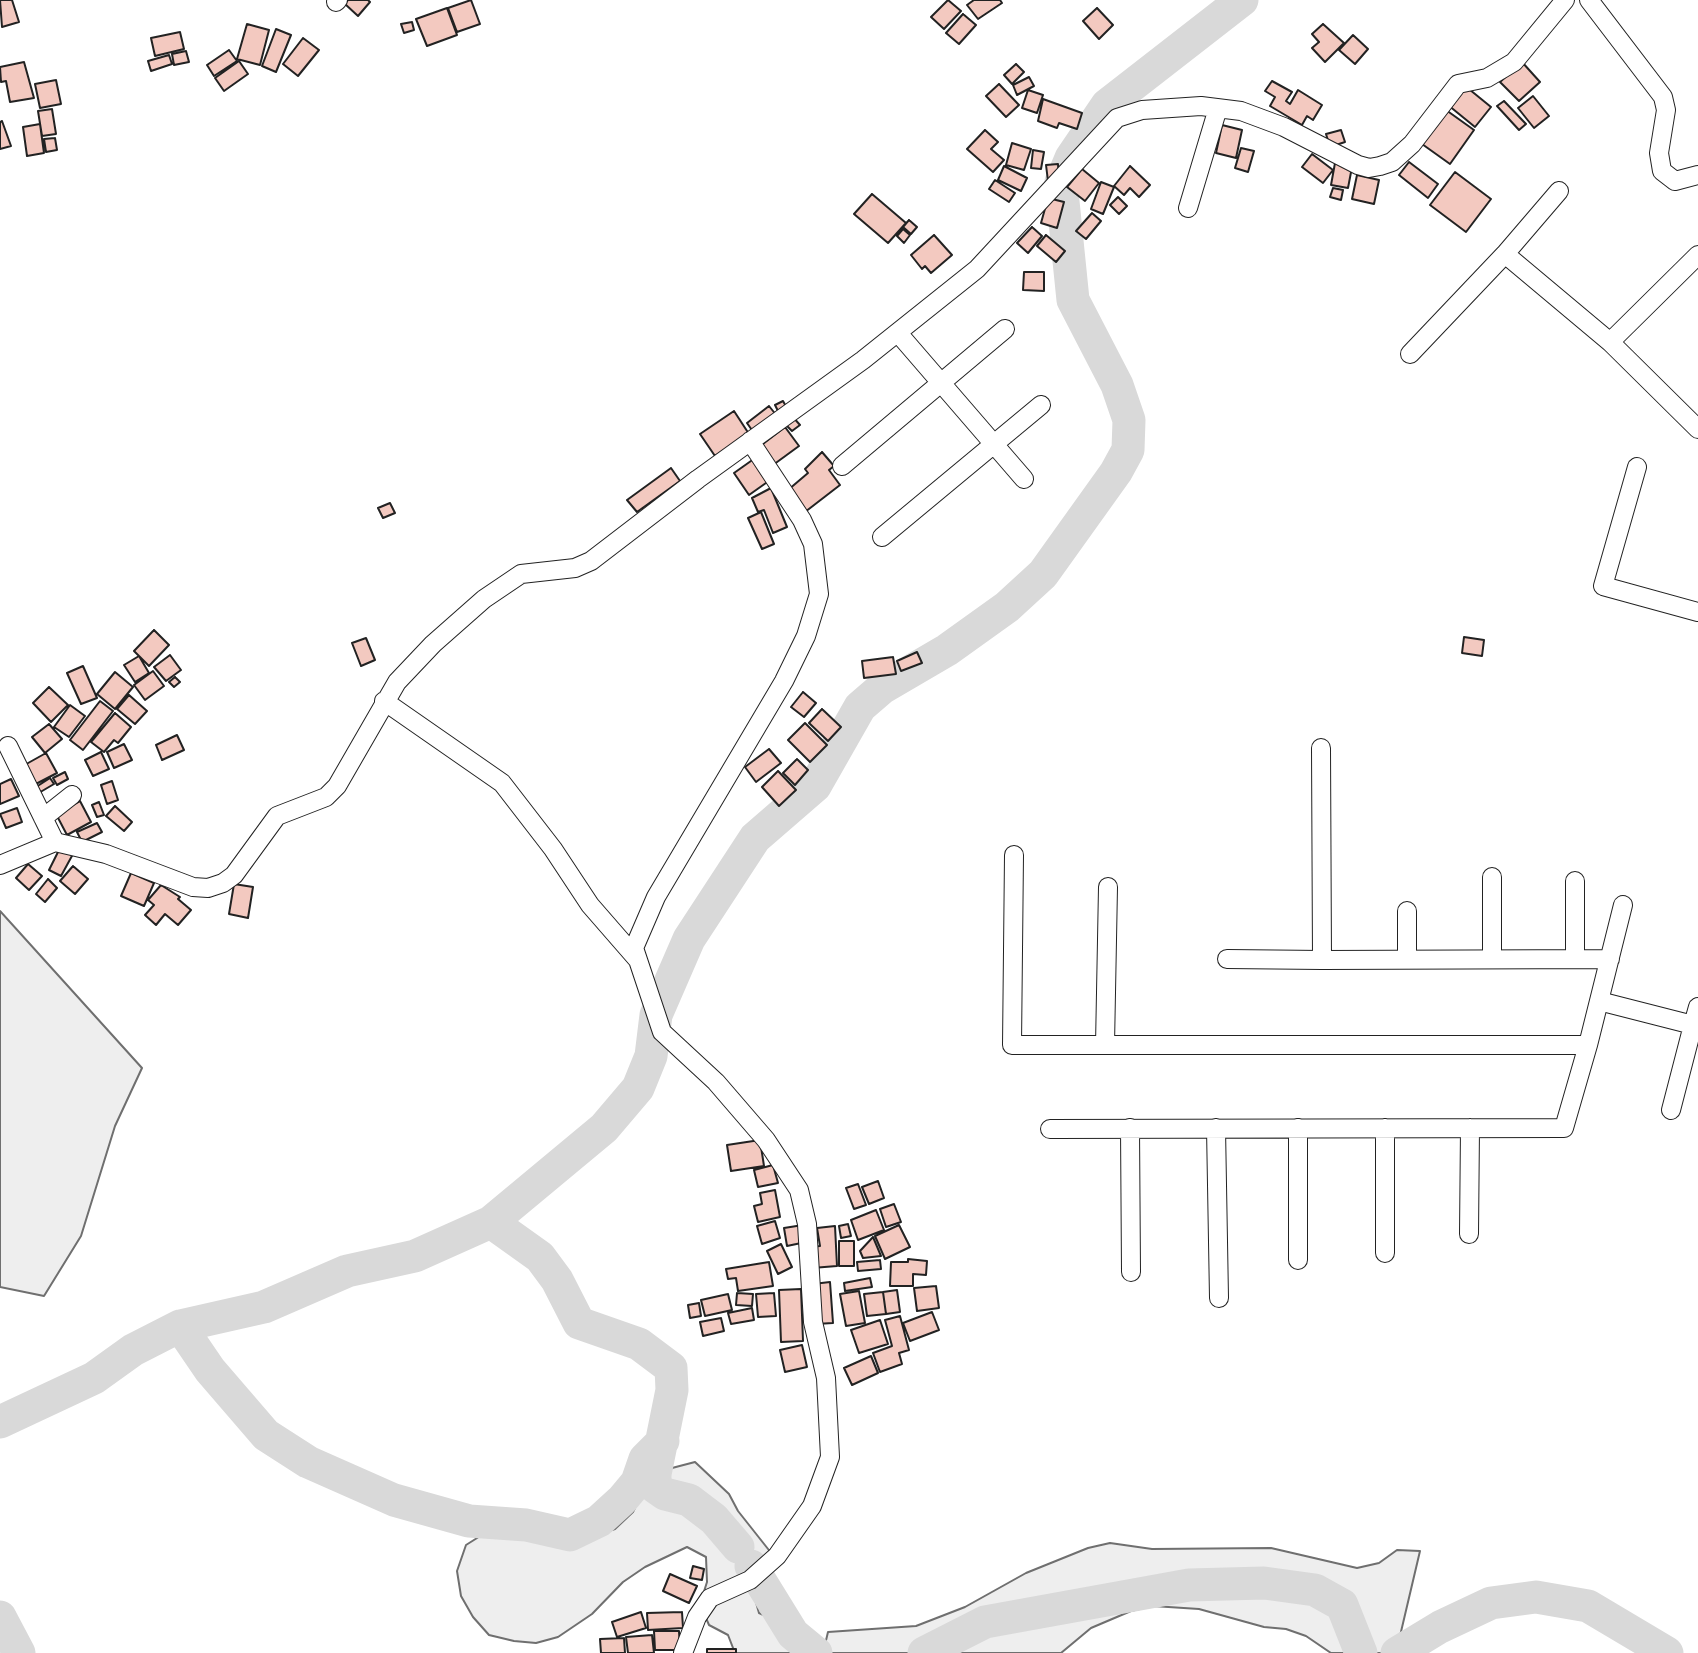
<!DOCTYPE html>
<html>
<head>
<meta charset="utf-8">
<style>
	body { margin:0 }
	canvas { display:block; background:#fff }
</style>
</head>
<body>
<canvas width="1698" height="1653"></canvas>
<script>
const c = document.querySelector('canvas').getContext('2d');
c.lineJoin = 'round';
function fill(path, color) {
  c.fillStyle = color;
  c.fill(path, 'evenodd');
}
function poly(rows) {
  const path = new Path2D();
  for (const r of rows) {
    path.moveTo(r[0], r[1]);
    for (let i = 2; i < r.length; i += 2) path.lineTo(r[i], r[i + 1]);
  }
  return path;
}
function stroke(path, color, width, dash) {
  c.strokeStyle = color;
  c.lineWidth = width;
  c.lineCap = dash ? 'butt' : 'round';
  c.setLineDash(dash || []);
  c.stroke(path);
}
const green = poly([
	[0,911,142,1068,115,1126,81,1236,44,1296,0,1287,0,911],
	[695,1462,729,1494,738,1511,772,1554,747,1562,753,1572,753,1592,759,1613,779,1622,816,1653,735,1653,728,1635,709,1625,700,1604,707,1582,706,1557,687,1547,645,1567,623,1582,592,1614,558,1637,536,1643,514,1641,489,1635,473,1617,461,1596,457,1571,466,1545,485,1533,573,1543,615,1529,633,1512,643,1491,655,1487,672,1468,695,1462],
	[1110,1543,1152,1549,1271,1548,1357,1568,1379,1563,1397,1550,1420,1551,1396,1653,1331,1653,1306,1636,1286,1629,1264,1627,1199,1609,1153,1606,1131,1611,1091,1628,1061,1653,823,1653,828,1632,916,1626,965,1607,1026,1573,1088,1548,1110,1543]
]);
fill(green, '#eee');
stroke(green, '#6f6f6f', 2);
stroke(poly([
	[491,1222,540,1257,557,1280,579,1323,639,1344,671,1368,672,1390,655,1474,655,1487,665,1494,689,1500,714,1519,738,1547],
	[180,1326,210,1370,266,1435,308,1462,394,1500,469,1521,526,1525,570,1535,599,1521,622,1500,637,1482,645,1459,663,1441],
	[0,1422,94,1378,133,1350,180,1326,264,1307,347,1271,415,1256,491,1222,604,1128,638,1088,651,1056,656,1015,689,939,755,838,815,786,860,707,882,688,947,650,1007,607,1043,574,1116,472,1128,450,1129,420,1117,385,1073,300,1061,182,1071,158,1107,105,1242,0],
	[751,1566,793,1634,816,1653],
	[0,1617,19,1653],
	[924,1653,985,1622,1189,1585,1264,1583,1315,1590,1342,1605,1361,1653],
	[1397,1653,1440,1627,1491,1603,1536,1597,1588,1606,1667,1653]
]), '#d9d9d9', 33);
const building = poly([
	[0,0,12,0,19,22,2,27,0,0],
	[348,0,368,0,370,2,358,16,345,4,348,0],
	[471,0,480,24,457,32,448,8,471,0],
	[948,0,961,11,944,29,931,17,948,0],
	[974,0,1000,0,1002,3,978,19,967,5,974,0],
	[447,8,457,35,427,46,416,19,447,8],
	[1097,8,1113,25,1099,39,1083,21,1097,8],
	[963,14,976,25,959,44,946,33,963,14],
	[412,22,414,30,404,33,401,24,412,22],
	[247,24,269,30,260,65,237,59,247,24],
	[1323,24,1344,43,1325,62,1312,48,1319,42,1312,34,1323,24],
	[276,29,291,35,276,72,262,66,276,29],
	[180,32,184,49,155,56,151,38,180,32],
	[1353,35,1368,49,1355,64,1339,50,1353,35],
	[303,38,319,50,298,76,283,64,303,38],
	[229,50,237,61,214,76,207,65,229,50],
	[186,51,189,62,174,65,172,54,186,51],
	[169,55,172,64,151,71,148,61,169,55],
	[239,61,248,74,224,91,215,78,239,61],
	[24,62,34,98,10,102,6,81,1,82,0,67,24,62],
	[1522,62,1540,82,1519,101,1500,82,1522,62],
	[1016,64,1024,72,1012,84,1004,75,1016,64],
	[1029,77,1034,86,1017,95,1013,85,1029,77],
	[56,80,61,104,40,108,35,84,56,80],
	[1272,81,1292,92,1286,101,1290,104,1298,90,1322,105,1313,120,1307,116,1302,125,1270,106,1275,97,1265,91,1272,81],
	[999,84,1019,105,1006,117,986,96,999,84],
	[1464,85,1491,107,1475,127,1448,105,1464,85],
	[1028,90,1043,95,1037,113,1022,108,1028,90],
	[1533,96,1549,116,1534,128,1518,108,1533,96],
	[1043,99,1082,113,1077,129,1059,123,1057,128,1038,121,1043,99],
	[1504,101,1526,124,1519,130,1497,106,1504,101],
	[52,109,56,134,42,136,38,111,52,109],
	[1446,110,1474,130,1450,164,1422,144,1446,110],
	[2,121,11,146,0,149,0,122,2,121],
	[40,124,44,153,27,156,23,127,40,124],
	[1222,125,1242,130,1236,158,1216,153,1222,125],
	[985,130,998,142,991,149,1004,160,993,172,967,149,985,130],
	[1341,130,1345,142,1330,147,1326,134,1341,130],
	[55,138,57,150,46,152,44,139,55,138],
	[1012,143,1031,149,1024,170,1006,165,1012,143],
	[1241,148,1254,151,1248,172,1235,168,1241,148],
	[1033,150,1044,152,1041,169,1031,168,1033,150],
	[1312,154,1333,170,1323,183,1302,167,1312,154],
	[1409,162,1438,184,1428,198,1399,175,1409,162],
	[1335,163,1352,167,1348,188,1331,185,1335,163],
	[1058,164,1059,181,1048,181,1046,165,1058,164],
	[1004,166,1027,178,1021,191,998,180,1004,166],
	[1130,166,1150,185,1139,197,1130,188,1124,195,1114,186,1130,166],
	[1082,169,1099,183,1085,201,1067,187,1082,169],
	[1455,172,1491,199,1466,232,1430,205,1455,172],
	[1357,175,1379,180,1374,204,1352,199,1357,175],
	[995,180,1015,193,1009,202,989,189,995,180],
	[1101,182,1114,187,1103,214,1091,209,1101,182],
	[1333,188,1343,190,1341,200,1330,197,1333,188],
	[872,194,906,223,888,243,854,214,872,194],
	[1118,197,1127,206,1119,214,1110,205,1118,197],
	[1048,198,1064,202,1057,228,1041,223,1048,198],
	[1092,213,1101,221,1086,239,1076,231,1092,213],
	[909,220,917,227,911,234,903,227,909,220],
	[1032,227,1042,236,1028,253,1017,243,1032,227],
	[903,229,910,235,904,243,897,236,903,229],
	[934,235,952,255,931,273,925,266,922,269,911,255,934,235],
	[1046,235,1065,251,1056,262,1037,246,1046,235],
	[1024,272,1044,272,1044,291,1023,290,1024,272],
	[783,401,788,410,780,415,775,405,783,401],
	[769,406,777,416,754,433,747,423,769,406],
	[734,411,749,434,715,456,700,434,734,411],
	[792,416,800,425,792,431,784,423,792,416],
	[785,427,799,446,773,465,759,447,785,427],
	[822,452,834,466,829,470,840,485,805,512,788,490,808,473,805,469,822,452],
	[758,456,773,478,749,495,734,473,758,456],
	[671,468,680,481,637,512,627,500,671,468],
	[771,488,787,527,773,533,764,510,758,512,752,498,771,488],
	[390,503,395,513,383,518,378,508,390,503],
	[761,512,774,544,762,549,748,518,761,512],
	[154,630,169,645,149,666,134,651,154,630],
	[1464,637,1484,640,1482,656,1462,653,1464,637],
	[366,638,375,660,361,666,352,643,366,638],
	[917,652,922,663,901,671,897,661,917,652],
	[170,655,181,670,166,681,154,667,170,655],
	[139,656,149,673,135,682,124,665,139,656],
	[893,657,896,674,864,678,862,661,893,657],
	[83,666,97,698,81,704,67,673,83,666],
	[153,671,164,686,145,700,134,685,153,671],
	[115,672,133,687,115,709,97,694,115,672],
	[175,677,180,682,174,687,169,682,175,677],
	[49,687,68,705,51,722,33,703,49,687],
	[803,692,816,703,804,717,791,707,803,692],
	[129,695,147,711,135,724,117,709,129,695],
	[100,701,113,711,83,750,70,740,100,701],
	[70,705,85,716,69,737,54,727,70,705],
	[822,709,841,727,828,741,809,723,822,709],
	[115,713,131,727,118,743,114,740,104,752,91,742,115,713],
	[805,723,827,745,810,762,788,740,805,723],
	[49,724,62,739,45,753,32,737,49,724],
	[177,735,184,750,162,760,156,745,177,735],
	[124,744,132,760,114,768,107,752,124,744],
	[769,749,781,763,756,782,745,767,769,749],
	[101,752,109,769,93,776,85,760,101,752],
	[46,753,57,773,32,786,21,767,46,753],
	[797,759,808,770,795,785,783,773,797,759],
	[778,771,796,790,779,806,762,787,778,771],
	[65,772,68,779,57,785,53,778,65,772],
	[50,778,54,784,37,794,33,789,50,778],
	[11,779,19,796,0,804,0,784,11,779],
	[112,781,118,800,107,804,101,785,112,781],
	[80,801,91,822,67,835,56,814,80,801],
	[99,802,104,815,97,817,92,805,99,802],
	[115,806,132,822,124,831,106,816,115,806],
	[17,808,22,822,6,828,0,814,17,808],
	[97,823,102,832,82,842,77,832,97,823],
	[60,848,73,854,61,876,49,870,60,848],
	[28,864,42,876,29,890,16,878,28,864],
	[73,866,88,879,75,894,60,881,73,866],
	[131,873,154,883,144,906,121,896,131,873],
	[48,879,57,888,45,902,36,894,48,879],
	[234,884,253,887,248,918,229,914,234,884],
	[161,885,180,897,178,899,191,910,178,925,165,914,156,925,145,915,154,905,148,900,161,885],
	[760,1140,764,1166,731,1171,727,1145,760,1140],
	[773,1165,778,1183,758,1187,754,1170,773,1165],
	[878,1181,884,1198,869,1204,862,1187,878,1181],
	[858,1184,866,1205,854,1209,846,1188,858,1184],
	[775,1190,780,1217,758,1222,754,1206,762,1204,760,1193,775,1190],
	[894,1204,901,1222,886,1227,880,1209,894,1204],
	[876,1210,884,1230,858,1240,851,1220,876,1210],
	[775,1221,780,1238,762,1244,757,1226,775,1221],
	[848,1224,851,1236,841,1238,839,1226,848,1224],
	[803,1225,806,1242,787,1246,784,1228,803,1225],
	[899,1225,910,1247,885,1259,875,1236,899,1225],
	[835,1226,837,1266,812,1268,810,1247,820,1246,817,1228,835,1226],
	[873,1237,881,1256,863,1258,860,1251,873,1237],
	[839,1241,854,1241,854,1266,839,1266,839,1241],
	[781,1244,792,1267,778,1274,767,1251,781,1244],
	[908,1259,927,1261,926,1275,913,1274,913,1286,890,1286,891,1262,908,1262,908,1259],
	[880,1260,881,1269,858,1271,857,1262,880,1260],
	[769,1262,773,1286,738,1291,736,1278,728,1279,726,1269,769,1262],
	[870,1278,872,1287,845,1291,844,1283,870,1278],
	[830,1282,833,1323,816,1324,813,1284,830,1282],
	[936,1286,939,1308,917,1311,914,1288,936,1286],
	[801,1289,803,1341,781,1342,779,1290,801,1289],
	[897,1290,900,1312,886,1314,883,1292,897,1290],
	[859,1291,865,1323,846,1326,840,1294,859,1291],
	[883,1292,886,1314,867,1316,864,1294,883,1292],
	[737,1293,753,1294,752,1306,736,1305,737,1293],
	[774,1293,776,1316,758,1317,756,1294,774,1293],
	[728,1294,732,1310,705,1316,701,1300,728,1294],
	[699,1303,701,1316,690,1318,688,1305,699,1303],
	[752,1308,754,1320,731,1324,728,1313,752,1308],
	[932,1312,939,1330,910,1341,903,1323,932,1312],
	[900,1316,909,1350,899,1353,902,1364,880,1372,873,1353,892,1346,885,1320,900,1316],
	[721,1318,724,1331,703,1336,700,1322,721,1318],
	[880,1320,888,1344,859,1353,851,1330,880,1320],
	[802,1345,807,1367,785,1372,780,1350,802,1345],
	[871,1356,878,1373,852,1385,844,1368,871,1356],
	[693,1566,704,1569,702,1580,690,1578,693,1566],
	[670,1574,697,1586,689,1603,663,1591,670,1574],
	[641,1612,646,1628,617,1637,612,1622,641,1612],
	[682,1612,683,1628,648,1630,647,1613,682,1612],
	[654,1631,679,1631,680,1650,655,1650,654,1631],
	[652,1635,654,1653,628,1653,626,1637,652,1635],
	[624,1638,625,1653,601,1653,600,1639,624,1638],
	[707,1649,736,1649,736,1653,707,1653,707,1649]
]);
fill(building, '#f3c9c0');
stroke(building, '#222', 2);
const street = poly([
	[1589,0,1663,97,1666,110,1659,153,1662,171,1675,181,1698,175],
	[336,2,338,0],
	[1188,208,1218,108],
	[1505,254,1559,191],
	[898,333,1024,479],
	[1610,342,1698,429],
	[1410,354,1505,254,1610,342,1698,255],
	[842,466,1005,329],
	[1637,467,1603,586,1698,612],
	[882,537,1041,405],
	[384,701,502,783,553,849,590,905,637,959],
	[8,746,55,842],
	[1321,748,1322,960,1610,959],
	[43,818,72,795],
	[1014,855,1012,1045,1588,1045,1623,905],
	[0,865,55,842,106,854,193,887,208,888,223,883,234,875,277,816,326,797,337,786,397,682,433,644,484,599,521,574,575,568,591,561,698,479,863,360,977,269,1117,118,1142,110,1201,106,1241,111,1284,127,1358,165,1369,168,1380,166,1392,162,1412,144,1458,84,1487,78,1514,62,1565,0],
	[1492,877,1492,959],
	[1575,881,1575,959],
	[1227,959,1322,960],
	[1407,959,1407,911],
	[1599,1001,1693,1025,1698,1007],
	[1105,1045,1108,887],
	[1671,1110,1693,1025],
	[1130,1128,1131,1272],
	[1216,1128,1219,1298],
	[1385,1128,1385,1253],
	[1050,1129,1564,1128,1588,1045],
	[1469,1234,1470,1128],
	[1298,1260,1298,1128],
	[683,1653,697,1617,710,1598,750,1580,777,1556,812,1506,830,1457,826,1378,813,1322,807,1224,799,1190,766,1140,716,1082,662,1032,634,948,656,897,784,681,806,636,819,594,813,544,802,520,750,441]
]);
stroke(street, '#222', 20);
stroke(street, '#fff', 18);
</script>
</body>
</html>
